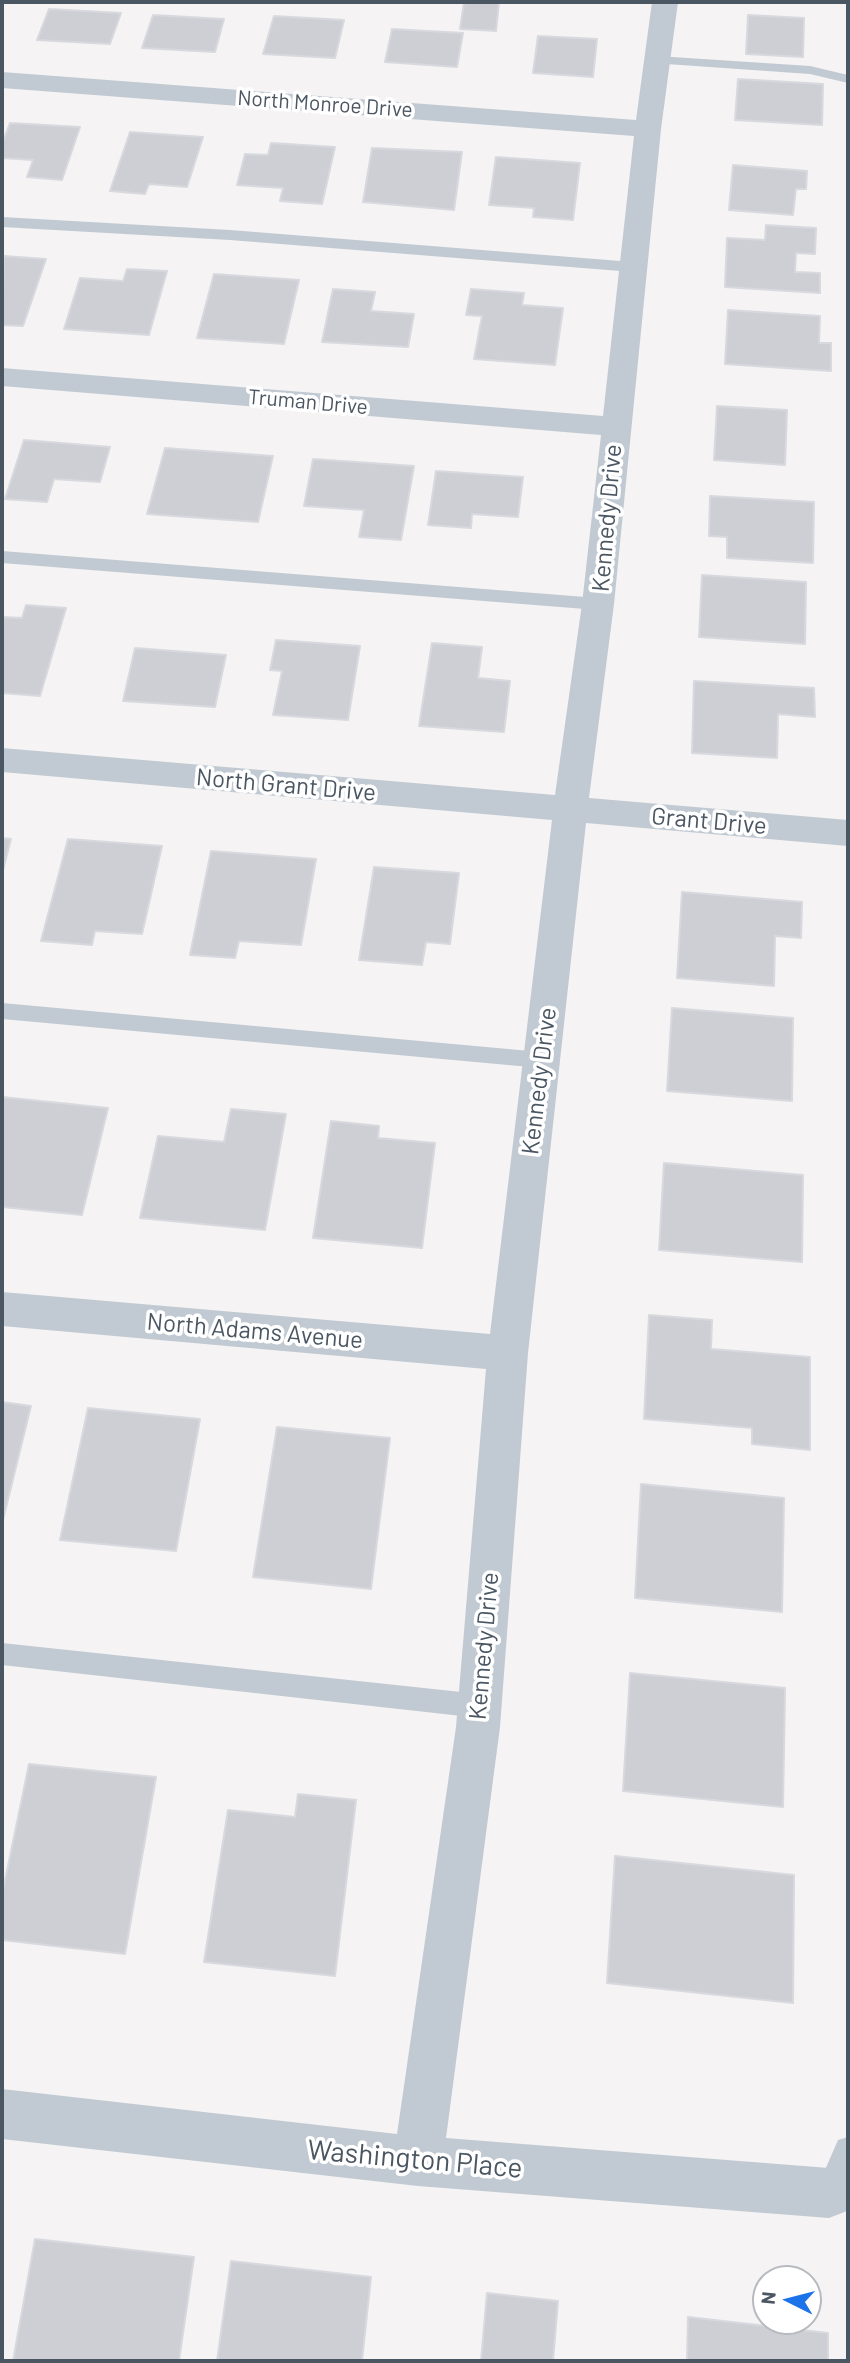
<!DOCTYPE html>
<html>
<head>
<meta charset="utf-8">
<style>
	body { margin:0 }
	#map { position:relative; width:850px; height:2363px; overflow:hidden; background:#f5f3f3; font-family:Barlow,sans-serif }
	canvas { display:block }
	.frame { position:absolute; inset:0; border:4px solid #4a5661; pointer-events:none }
	.north { position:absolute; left:752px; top:2265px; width:70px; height:70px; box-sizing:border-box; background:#fff; border:2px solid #b7bbc0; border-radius:50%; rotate:276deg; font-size:19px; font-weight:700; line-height:28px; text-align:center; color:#4a5661 }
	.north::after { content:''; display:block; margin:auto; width:24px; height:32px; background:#1a73e8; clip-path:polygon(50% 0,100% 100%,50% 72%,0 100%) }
</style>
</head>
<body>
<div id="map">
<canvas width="850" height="2363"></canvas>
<div class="frame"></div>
<div class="north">N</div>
</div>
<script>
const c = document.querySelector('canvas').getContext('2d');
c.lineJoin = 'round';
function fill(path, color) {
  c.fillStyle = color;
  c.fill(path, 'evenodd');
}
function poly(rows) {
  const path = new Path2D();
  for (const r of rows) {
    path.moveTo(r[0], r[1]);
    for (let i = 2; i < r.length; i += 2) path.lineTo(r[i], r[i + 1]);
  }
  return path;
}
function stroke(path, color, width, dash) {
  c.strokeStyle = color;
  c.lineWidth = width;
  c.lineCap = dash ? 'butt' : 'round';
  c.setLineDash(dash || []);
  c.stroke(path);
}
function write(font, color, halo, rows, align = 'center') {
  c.font = font + ' Barlow,sans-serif';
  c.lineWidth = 7;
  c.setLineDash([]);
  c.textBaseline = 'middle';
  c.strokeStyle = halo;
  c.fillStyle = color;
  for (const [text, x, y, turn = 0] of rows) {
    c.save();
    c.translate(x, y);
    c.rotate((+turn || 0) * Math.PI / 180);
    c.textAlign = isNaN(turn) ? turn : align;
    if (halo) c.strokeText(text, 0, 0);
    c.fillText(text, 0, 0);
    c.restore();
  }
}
const building = poly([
	[464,2,499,2,496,31,460,29,464,2],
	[49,9,121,13,110,44,37,40,49,9],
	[153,15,224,19,215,52,142,48,153,15],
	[748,15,804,18,803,57,746,54,748,15],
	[274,16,344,20,335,58,263,54,274,16],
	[392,29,463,33,457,67,385,62,392,29],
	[538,36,597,39,593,77,533,73,538,36],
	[738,79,823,84,822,125,735,120,738,79],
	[10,123,80,127,62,180,27,177,33,160,2,158,2,144,10,123],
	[130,132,203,137,187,187,149,184,145,194,110,191,130,132],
	[271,143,335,147,322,204,280,201,283,188,237,185,245,154,268,155,271,143],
	[372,148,462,152,454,210,363,202,372,148],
	[496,157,580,163,573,220,533,217,534,208,489,205,496,157],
	[733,165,807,171,806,189,796,189,793,215,729,210,733,165],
	[766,225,816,228,815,254,796,253,795,272,820,273,820,293,725,287,727,238,765,240,766,225],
	[4,256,46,259,23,326,2,325,4,256],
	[127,269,167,271,149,335,64,329,80,278,123,281,127,269],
	[214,274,299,280,284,344,197,338,214,274],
	[333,289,375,292,371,311,414,314,408,347,322,342,333,289],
	[471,289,524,293,522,305,563,308,555,365,474,359,482,316,466,315,471,289],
	[728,310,820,316,819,343,831,343,831,371,725,364,728,310],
	[717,406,787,410,785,465,714,460,717,406],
	[24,440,110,447,100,482,54,479,47,502,5,499,24,440],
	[165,448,273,456,258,522,147,514,165,448],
	[313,459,414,466,401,540,359,537,364,510,304,506,313,459],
	[436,471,523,477,518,517,472,514,471,528,428,525,436,471],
	[710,496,814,502,813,563,727,558,727,537,709,536,710,496],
	[702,575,806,582,805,644,699,637,702,575],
	[26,605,66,608,40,696,2,693,2,617,22,618,26,605],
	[276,640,360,646,348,720,273,715,282,671,270,670,276,640],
	[432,643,482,647,478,678,510,681,504,732,419,726,432,643],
	[135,648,226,655,215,707,123,701,135,648],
	[694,681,814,688,815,717,778,714,777,758,692,753,694,681],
	[2,838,11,839,2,874,2,838],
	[68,839,162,846,142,934,95,931,92,945,41,941,68,839],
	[211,851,316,859,301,945,239,941,235,958,190,955,211,851],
	[374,867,459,873,450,944,426,942,422,965,359,960,374,867],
	[682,892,802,902,801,938,775,936,774,986,677,978,682,892],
	[672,1008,793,1018,792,1101,667,1091,672,1008],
	[2,1097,108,1108,82,1215,2,1207,2,1097],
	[231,1109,286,1114,265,1230,140,1218,158,1136,224,1142,231,1109],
	[331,1121,379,1126,378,1138,435,1143,422,1248,313,1238,331,1121],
	[664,1163,803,1175,802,1262,659,1250,664,1163],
	[649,1315,712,1320,711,1349,810,1357,810,1450,752,1444,752,1428,644,1419,649,1315],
	[2,1402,31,1406,2,1524,2,1402],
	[88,1408,200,1419,176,1551,60,1540,88,1408],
	[277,1427,390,1438,371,1589,253,1577,277,1427],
	[641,1484,784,1498,782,1612,635,1598,641,1484],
	[630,1673,785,1688,783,1807,623,1791,630,1673],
	[29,1764,156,1777,125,1954,2,1940,2,1895,29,1764],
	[298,1794,356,1800,335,1976,204,1962,228,1810,295,1817,298,1794],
	[615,1856,794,1875,793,2003,607,1983,615,1856],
	[35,2239,194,2257,179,2361,13,2361,35,2239],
	[231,2261,371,2277,362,2361,217,2361,231,2261],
	[487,2293,558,2301,553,2361,481,2361,487,2293],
	[688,2317,828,2333,828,2361,687,2361,688,2317]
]);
fill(building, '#cdcfd5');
stroke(building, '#d7d9de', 2);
fill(poly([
	[657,56,810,66,848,75,848,83,810,74,652,63,652,57,657,56],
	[2,217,230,230,633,262,641,267,633,272,230,240,2,227,2,217],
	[2,551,598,598,607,604,598,610,2,563,2,551],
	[2,1003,541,1052,548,1054,551,1060,548,1066,541,1068,2,1019,2,1003],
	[2,1643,480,1694,489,1698,492,1706,489,1714,480,1718,2,1665,2,1643],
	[848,2137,848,2181,839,2203,829,2207,819,2203,815,2193,838,2140,848,2137]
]), '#c1cad2');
fill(poly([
	[652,2,678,2,661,129,614,604,589,798,848,820,848,846,586,823,528,1353,500,1727,446,2138,829,2168,847,2175,848,2207,847,2211,829,2218,418,2186,2,2139,2,2089,397,2134,456,1727,486,1369,2,1326,2,1292,490,1334,552,820,2,772,2,748,555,795,582,604,601,435,2,386,2,368,603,416,634,136,2,88,2,72,636,120,652,2]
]), '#c1cad2');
write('21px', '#4a5661', '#fff', [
	["North Monroe Drive",325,104,4],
	["Truman Drive",308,402,5]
]);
write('24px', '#4a5661', '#fff', [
	["Kennedy Drive",607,518,-85],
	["North Grant Drive",286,785,5],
	["Grant Drive",709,821,5],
	["Kennedy Drive",539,1081,-83],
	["North Adams Avenue",255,1331,5],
	["Kennedy Drive",484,1646,-85]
]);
write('28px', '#4a5661', '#fff', [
	["Washington Place",415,2159,5]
]);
</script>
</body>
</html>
